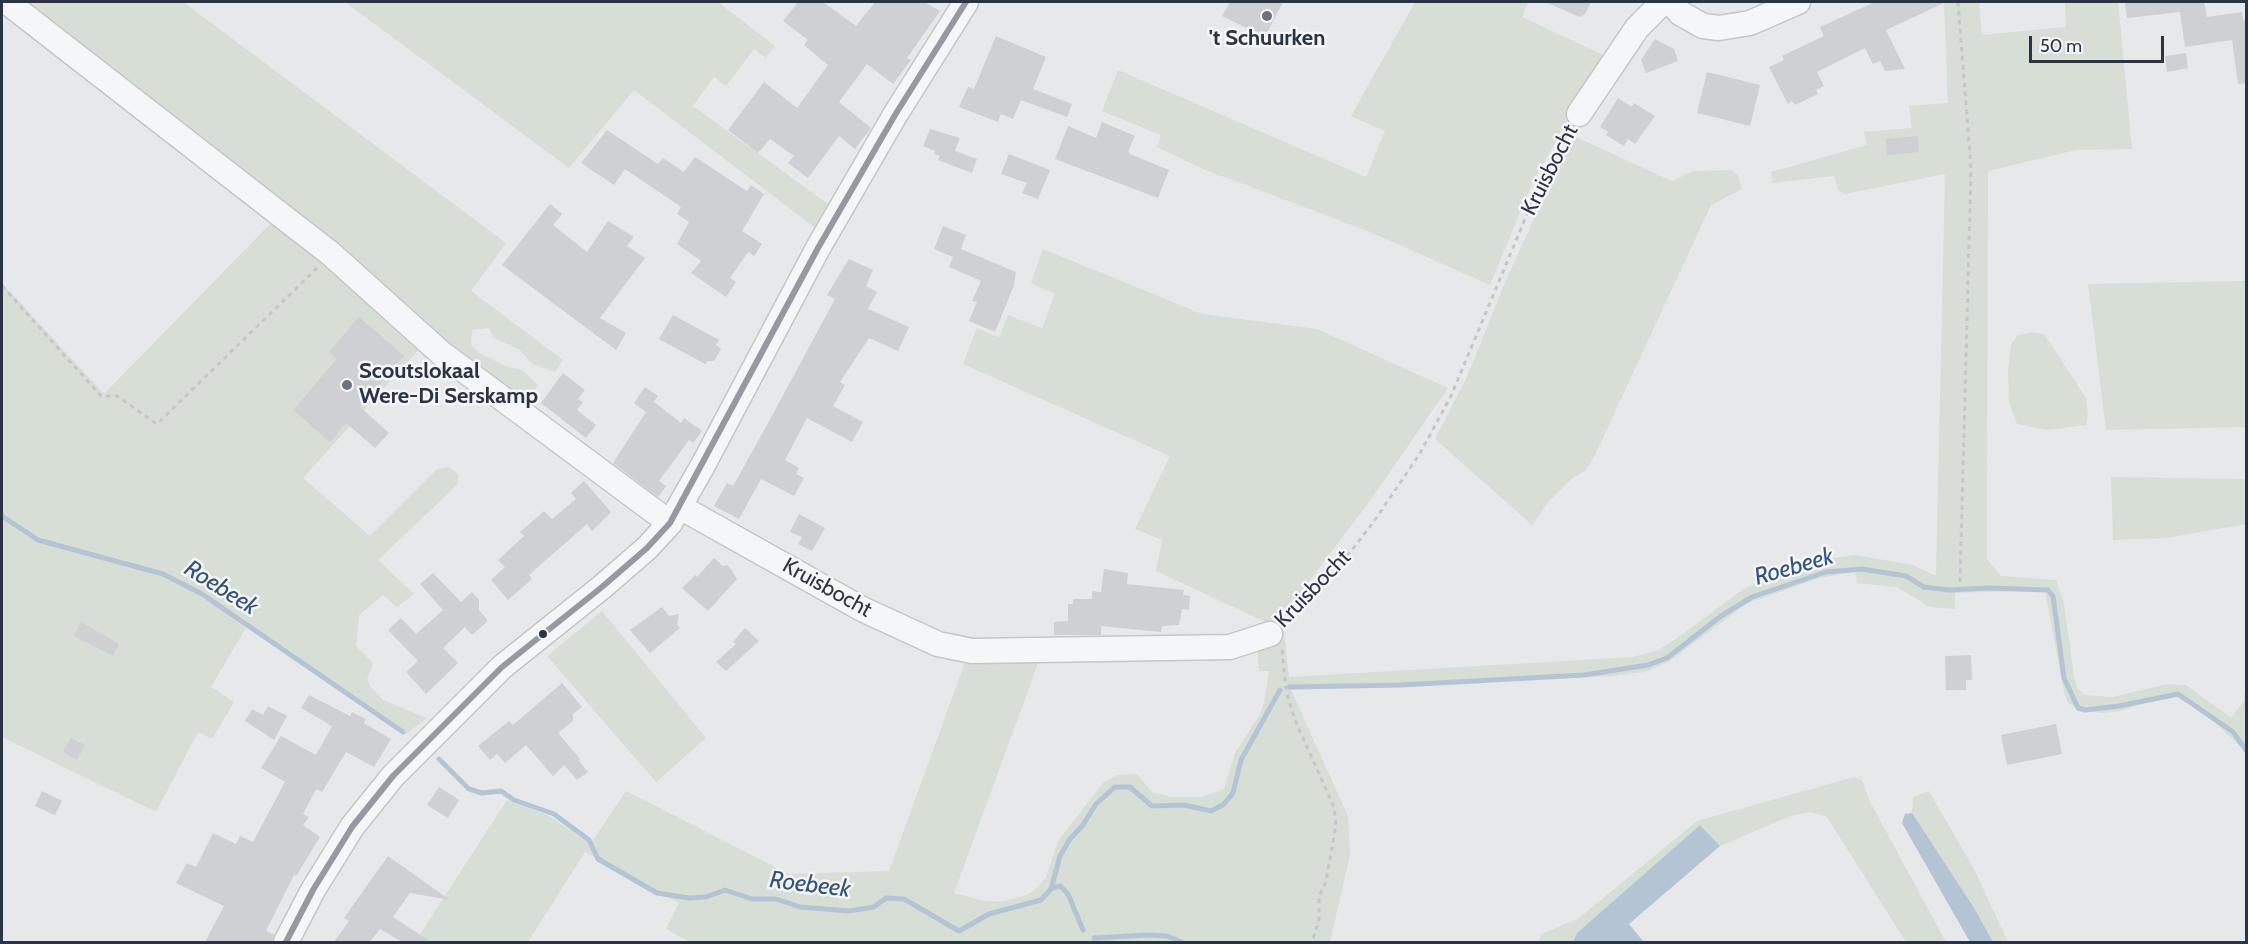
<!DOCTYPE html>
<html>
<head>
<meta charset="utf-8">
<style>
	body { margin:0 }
	#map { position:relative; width:2248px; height:944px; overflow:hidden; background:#e6e8ea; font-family:Cabin,sans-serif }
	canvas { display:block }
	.frame { position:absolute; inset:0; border:3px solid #2b3445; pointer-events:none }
	.scale { position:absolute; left:2029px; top:36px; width:135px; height:27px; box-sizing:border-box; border:3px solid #2b3445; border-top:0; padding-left:8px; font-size:18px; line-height:21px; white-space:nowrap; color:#2b3445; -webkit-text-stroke:4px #f4f6f9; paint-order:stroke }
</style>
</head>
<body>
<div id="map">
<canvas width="2248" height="944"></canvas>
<div class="frame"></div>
<div class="scale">50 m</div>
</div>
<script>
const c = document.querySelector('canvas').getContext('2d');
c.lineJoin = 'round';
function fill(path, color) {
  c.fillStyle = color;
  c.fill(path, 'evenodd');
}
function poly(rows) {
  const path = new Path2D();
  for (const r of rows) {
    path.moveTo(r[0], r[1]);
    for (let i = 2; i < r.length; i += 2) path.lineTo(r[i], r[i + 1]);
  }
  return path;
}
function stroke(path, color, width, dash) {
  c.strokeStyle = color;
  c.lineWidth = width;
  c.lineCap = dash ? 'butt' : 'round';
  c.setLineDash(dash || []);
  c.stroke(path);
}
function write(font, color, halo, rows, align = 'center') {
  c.font = font + ' Cabin,sans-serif';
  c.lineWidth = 5;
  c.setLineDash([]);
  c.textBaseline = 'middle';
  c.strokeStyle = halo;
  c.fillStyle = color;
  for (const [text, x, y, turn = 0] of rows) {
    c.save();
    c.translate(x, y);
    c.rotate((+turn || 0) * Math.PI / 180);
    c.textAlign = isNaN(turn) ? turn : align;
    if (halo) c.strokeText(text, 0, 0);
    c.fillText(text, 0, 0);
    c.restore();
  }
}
fill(poly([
	[16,2,183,2,506,243,471,291,563,360,555,372,532,364,520,350,494,338,489,328,472,330,471,345,479,353,508,367,522,370,538,385,523,404],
	[345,2,718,2,775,46,766,58,754,49,726,86,714,77,693,106,828,204,814,227,634,90,569,168],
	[1415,2,1528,2,1522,17,1603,55,1531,186,1490,285,1368,231,1203,169,1157,147,1161,135,1102,111,1118,70,1366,177,1385,131,1351,116],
	[1944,2,1979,2,1982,35,2066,27,2065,2,2118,2,2132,149,2076,150,1988,171,1987,559,2001,576,2056,580,2064,604,2074,676,2077,688,2084,695,2113,697,2167,684,2186,685,2231,718,2244,701,2246,677,2246,752,2211,719,2185,700,2171,695,2119,711,2103,713,2084,711,2068,703,2064,692,2045,590,1955,593,1955,609,1930,607,1897,587,1857,583,1855,572,1819,578,1746,604,1667,663,1645,672,1611,676,1291,690,1348,816,1350,855,1330,942,690,942,666,929,679,903,585,852,528,942,415,942,507,800,549,816,585,840,589,846,626,791,789,874,889,871,967,657,1040,658,954,893,985,901,1001,902,1029,894,1037,888,1046,877,1058,841,1104,782,1118,775,1137,774,1152,792,1171,797,1202,797,1224,789,1235,753,1259,716,1264,703,1269,671,1259,671,1257,644,1284,632,1289,677,1633,657,1658,650,1676,639,1745,588,1820,560,1855,555,1913,565,1936,576,1945,174,1845,194,1838,190,1834,176,1772,183,1771,172,1867,145,1864,132,1912,128,1909,106,1948,103],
	[1576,137,1672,181,1693,171,1732,170,1738,175,1742,189,1711,205,1595,455,1586,470,1570,480,1549,501,1532,525,1435,439,1466,379,1506,280,1558,167],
	[276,218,423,345,303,478,370,536,437,469,449,467,458,474,458,484,378,560,414,594,397,607,383,595,359,615,356,646,373,663,367,679,371,687,383,700,427,718,406,734,247,626,211,687,234,702,212,739,198,732,156,812,2,737,2,283,104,394],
	[1043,249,1202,314,1317,329,1448,388,1372,498,1298,596,1270,624,1156,571,1162,540,1135,529,1170,456,963,364,977,328,999,338,1008,315,1042,328,1055,294,1031,283],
	[2246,281,2246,427,2106,430,2088,284],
	[2030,332,2044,334,2086,398,2088,414,2086,425,2047,430,2017,424,2009,401,2008,369,2011,345,2017,336],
	[2111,477,2246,479,2246,524,2166,538,2113,540],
	[602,611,706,738,656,782,547,656],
	[1854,777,1862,780,1869,800,1946,942,1906,942,1827,817,1811,812,1790,816,1720,846,1700,825,1577,933,1573,942,1538,942,1542,934,1579,918,1697,821],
	[1929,791,1974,869,2008,942,1993,942,1912,813,1913,797]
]), '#d6ded6');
fill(poly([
	[1912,813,1974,908,1993,942,1970,942,1902,823,1905,814],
	[1700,825,1720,846,1629,924,1644,942,1573,942,1577,933]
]), '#b4c4d5');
stroke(poly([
	[2,516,38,540,163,574,202,594,403,732],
	[1289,687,1401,685,1584,675,1648,665,1667,658,1721,616,1752,597,1826,572,1862,569,1906,576,1924,587,1949,590,1988,588,2048,590,2053,596,2064,678,2078,708,2085,710,2119,706,2178,694,2233,732,2246,750],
	[439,759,469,789,482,793,501,791,514,800,554,814,589,840,598,859,657,893,689,898,706,897,725,890,752,899,776,899,800,907,849,911,874,907,886,898,904,899,959,931,989,914,1041,900,1051,889,1060,856,1070,839,1083,825,1096,804,1115,787,1130,787,1152,806,1184,805,1211,811,1223,805,1233,793,1241,760,1280,690],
	[1051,889,1060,886,1068,894,1083,930],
	[1094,938,1148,935,1167,936,1182,942]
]), '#b4c4d5', 5);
fill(poly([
	[798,2,823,2,856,26,875,2,924,2,940,11,907,58,911,60,893,84,867,64,839,102,871,128,855,149,839,136,808,178,788,163,794,156,770,139,758,153,728,130,764,82,797,108,828,65,804,45,808,40,783,21],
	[1230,2,1283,2,1265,37,1222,16],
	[1545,2,1591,2,1585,14,1580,17],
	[1875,2,1946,2,1886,30,1905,69,1885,71,1880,61,1873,64,1865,48,1817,72,1824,86,1816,90,1818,94,1795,105,1792,101,1788,104,1769,67,1784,60,1782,56,1824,36,1820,27],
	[2125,2,2204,2,2207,17,2242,12,2243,20,2247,20,2247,83,2238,84,2232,40,2185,47,2180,12,2127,18],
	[996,36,1046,57,1033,89,1072,104,1067,117,1021,100,1013,119,1001,114,998,122,959,107,968,87,974,89],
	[1655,39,1674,49,1678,61,1646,73,1641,60],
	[2186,53,2188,68,2167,72,2165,56],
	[1707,72,1760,85,1750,126,1697,113],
	[1618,98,1632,107,1634,103,1655,116,1635,144,1628,139,1624,146,1606,135,1608,132,1600,127],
	[1102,122,1135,136,1128,151,1130,154,1169,170,1158,198,1055,159,1068,126,1096,138],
	[930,129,960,138,955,151,977,159,972,173,938,160,940,156,934,154,935,151,923,146],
	[607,130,658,164,663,158,684,172,695,157,747,191,751,185,764,194,742,231,762,244,754,256,748,252,730,278,736,282,726,297,691,273,701,261,677,244,689,222,677,214,681,207,625,169,614,185,581,163],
	[1918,136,1919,152,1887,155,1886,139],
	[1009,154,1050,170,1038,199,1022,193,1027,183,1001,174],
	[550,204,562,214,553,225,587,252,608,221,634,237,627,246,645,258,600,318,626,333,616,350,502,265],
	[943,226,966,235,961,249,1016,272,1014,285,995,332,969,321,977,302,972,301,981,281,949,267,953,257,934,249],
	[849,259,873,270,866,286,877,292,868,309,909,327,898,351,869,338,840,382,845,385,833,406,863,422,852,442,807,418,785,460,799,468,796,474,804,478,794,496,761,479,739,519,714,506,727,483,733,486,767,425,835,299,827,295],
	[673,315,719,340,716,345,721,349,714,361,708,361,705,364,659,339],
	[359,317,404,356,360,407,389,433,375,448,346,423,330,442,293,410,337,359,329,352],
	[563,373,585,390,578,399,583,402,577,410,596,425,586,438,541,403],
	[645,387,658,396,654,402,681,423,684,418,702,431,693,443,689,440,659,481,666,486,658,497,613,463,646,412,634,403],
	[584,481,611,512,592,531,587,524,529,575,532,579,508,600,491,580,505,567,498,560,524,536,520,532,544,511,552,519,576,499,571,493],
	[799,514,825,528,812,551,798,544,802,537,790,532],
	[714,558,723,566,728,565,737,579,708,611,682,588,695,575,697,577],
	[1104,569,1128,573,1127,584,1184,590,1183,595,1190,596,1189,610,1182,609,1179,625,1162,626,1161,632,1101,626,1101,635,1054,635,1054,622,1068,621,1068,604,1073,604,1073,599,1092,599,1092,591,1101,592],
	[433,573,461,602,472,592,479,600,479,610,488,621,472,635,465,627,443,648,458,663,426,694,406,672,418,661,388,630,401,618,416,634,443,610,420,584],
	[662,607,669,616,679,614,677,624,680,628,650,653,630,630],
	[81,622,119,644,113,656,74,636],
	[745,628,759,641,726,671,716,662,736,644,733,642],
	[1971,655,1972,680,1966,680,1966,690,1946,690,1945,656],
	[562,683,582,707,573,714,573,721,558,733,580,759,579,761,588,772,577,780,564,765,553,776,526,745,505,763,497,754,490,760,478,746,509,721,513,725],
	[309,695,350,716,352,712,366,719,364,723,391,739,374,767,346,752,322,792,316,789,303,814,309,817,303,825,320,837,296,876,294,875,266,931,274,935,272,942,205,942,224,906,176,883,187,863,196,867,213,833,236,844,240,836,253,842,285,782,261,768,281,736,316,755,332,726,301,708],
	[268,706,287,716,274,740,245,721,252,709,263,715],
	[2056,724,2062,754,2007,765,2001,735],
	[71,738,85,745,77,760,63,752],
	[439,787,459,800,448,818,427,805],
	[42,791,62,801,55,815,35,806],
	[388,856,450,900,410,893,393,917,431,942,402,942,380,929,370,942,334,942,349,921,344,918]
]), '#ced0d3');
const minor = poly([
	[7,2,331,254,441,353,670,523],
	[1671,2,1680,13,1703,26,1719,28,1750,23,1798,2],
	[1579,114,1637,28,1663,2],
	[680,507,862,609,938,644,972,651,1230,647,1270,634],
	[286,942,313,890,352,827,393,776,502,667,602,587,647,548,670,523,702,467,818,248,895,115,966,2]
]);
stroke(minor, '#c4c6c8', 27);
stroke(poly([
	[1958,2,1971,168,1960,583],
	[2,286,101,396,117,396,157,424,317,268],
	[1285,621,1328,581,1372,524,1419,455,1451,396,1538,188,1568,130],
	[1282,650,1286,691,1295,720,1334,807,1336,825,1326,881,1319,897,1319,920,1312,942]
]), '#c5c6ca', 3, [4.5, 4.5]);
stroke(minor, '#f5f6f7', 24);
stroke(poly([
	[286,942,313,890,352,827,393,776,502,667,602,587,647,548,670,523,818,248,895,115,966,2]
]), '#959aa2', 6);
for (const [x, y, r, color] of [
	[1267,16,6,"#6c737f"],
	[347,385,6,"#6c737f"],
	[543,634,5,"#2b3445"]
]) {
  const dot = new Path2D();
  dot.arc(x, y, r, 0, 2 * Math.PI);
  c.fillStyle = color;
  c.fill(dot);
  stroke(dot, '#f4f6f9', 2);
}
write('bold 22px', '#2b3445', '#f4f6f9', [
	["'t Schuurken",1267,39],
	["Scoutslokaal",359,372,"left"],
	["Were-Di Serskamp",359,397,"left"]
]);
write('22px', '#2b3445', '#f4f6f9', [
	["Kruisbocht",1550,170,-63],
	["Kruisbocht",827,588,29],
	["Kruisbocht",1313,589,-46]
]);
write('italic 24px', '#34527a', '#f4f6f9', [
	["Roebeek",1794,567,-16],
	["Roebeek",221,588,32],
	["Roebeek",810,885,7]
]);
</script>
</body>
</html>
